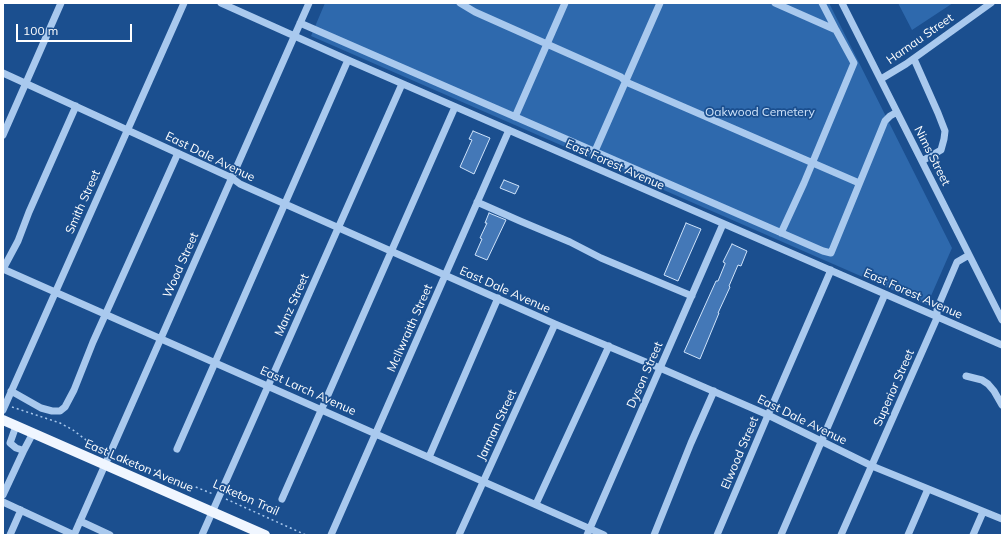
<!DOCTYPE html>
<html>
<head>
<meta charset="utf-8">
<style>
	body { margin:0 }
	#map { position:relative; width:1005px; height:538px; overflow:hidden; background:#1b4f8f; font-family:Mulish,sans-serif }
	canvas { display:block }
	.frame { position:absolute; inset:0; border:4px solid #fff; pointer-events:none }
	.scale { position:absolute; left:16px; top:24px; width:116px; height:18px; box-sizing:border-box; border:2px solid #fff; border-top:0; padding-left:5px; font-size:12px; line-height:14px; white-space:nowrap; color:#fff; -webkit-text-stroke:3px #1b4f8f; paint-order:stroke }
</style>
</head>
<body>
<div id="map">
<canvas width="1005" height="538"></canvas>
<div class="frame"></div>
<div class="scale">100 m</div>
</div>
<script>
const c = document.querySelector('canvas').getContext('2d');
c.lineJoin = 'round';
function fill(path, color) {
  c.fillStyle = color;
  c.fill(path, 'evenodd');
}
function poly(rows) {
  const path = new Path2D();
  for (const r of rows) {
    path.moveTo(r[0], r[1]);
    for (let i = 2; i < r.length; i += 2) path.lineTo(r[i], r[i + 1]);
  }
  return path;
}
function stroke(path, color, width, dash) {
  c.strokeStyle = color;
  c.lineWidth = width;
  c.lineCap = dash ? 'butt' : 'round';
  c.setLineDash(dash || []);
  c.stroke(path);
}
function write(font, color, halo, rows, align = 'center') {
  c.font = font + ' Mulish,sans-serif';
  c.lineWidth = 3.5;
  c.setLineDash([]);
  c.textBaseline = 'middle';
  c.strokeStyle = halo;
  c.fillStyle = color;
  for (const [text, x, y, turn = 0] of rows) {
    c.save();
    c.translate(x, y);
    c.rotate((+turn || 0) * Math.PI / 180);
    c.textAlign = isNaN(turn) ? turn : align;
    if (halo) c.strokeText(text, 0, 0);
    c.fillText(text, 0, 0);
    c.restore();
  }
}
fill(poly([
	[325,3,829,3,952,248,927,305,311,36],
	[898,3,953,3,912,30]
]), '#2e69ad');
const building = poly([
	[473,131,490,138,474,174,460,167,472,140,469,139,473,131],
	[504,180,519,186,515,194,500,188,504,180],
	[489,213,506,220,487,260,475,255,482,239,480,238,487,223,485,223,489,213],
	[686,223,701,229,678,281,664,275,686,223],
	[732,244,747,251,741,266,738,265,729,286,730,287,718,313,719,313,700,359,684,352,716,281,718,281,725,264,725,263,723,262,732,244]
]);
fill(building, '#4478b7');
stroke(building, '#cfe3fa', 1);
stroke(poly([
	[12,407,60,423,73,430,94,446,104,450],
	[117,455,213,494],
	[226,499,306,535]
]), '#a9c9ee', 1.5, [2, 3]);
stroke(poly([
	[221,3,348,60,1002,345],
	[460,3,475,12,621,77,626,82,859,183],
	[775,3,836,30,854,63,804,183,781,233],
	[822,3,836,30],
	[842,3,1002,320],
	[300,23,823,251,831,253,885,121,890,116,897,112],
	[914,59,938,113,945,131,944,139,941,150,922,161],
	[3,73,232,178,240,184,555,324,660,368,768,415,872,466,1002,519],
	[881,79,906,64,991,3],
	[515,117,565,3],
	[3,135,61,3],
	[595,151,660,3],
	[477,202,520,221,570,242,601,258,692,296],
	[3,269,604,535],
	[3,269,18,241,29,212,76,106],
	[966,376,982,380,988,384,994,391,1002,405],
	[11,391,41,408,52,411,60,411,65,407,74,390,93,342,178,153],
	[3,410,184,3],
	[16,426,10,443,16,448,22,450,24,450,33,433],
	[177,449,348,60],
	[429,457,498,298],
	[3,495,24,450],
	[282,499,455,107],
	[3,502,74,535],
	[536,504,609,346],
	[80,521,110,535],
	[10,535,21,510],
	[74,535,309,3],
	[202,535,402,84],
	[331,535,509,130],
	[459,535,555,324],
	[587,535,723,224],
	[654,535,691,443,714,391],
	[717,535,768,415,831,270],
	[781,535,885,294],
	[841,535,937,318,937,309,957,262,969,255],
	[908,535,928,489],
	[973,535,983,512]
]), '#a9c9ee', 7);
stroke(poly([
	[3,420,265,535]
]), '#f0f6ff', 10);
write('12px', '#fff', '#1b4f8f', [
	["Harnau Street",920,39,-35],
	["Nims Street",932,156,63],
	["East Dale Avenue",210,157,26],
	["East Forest Avenue",615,165,24],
	["Smith Street",83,202,-66],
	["Wood Street",181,265,-66],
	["East Dale Avenue",505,290,24],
	["East Forest Avenue",913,294,24],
	["Manz Street",292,305,-66],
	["McIlwraith Street",410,328,-66],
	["Dyson Street",645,375,-66],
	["Superior Street",894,388,-66],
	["East Larch Avenue",308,391,24],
	["East Dale Avenue",802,420,26],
	["Jarman Street",497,425,-65],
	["Elwood Street",740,453,-67],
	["East Laketon Avenue",139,466,23],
	["Laketon Trail",246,498,24]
]);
write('12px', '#cfe3fa', '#1b4f8f', [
	["Oakwood Cemetery",760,112]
]);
</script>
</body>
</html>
